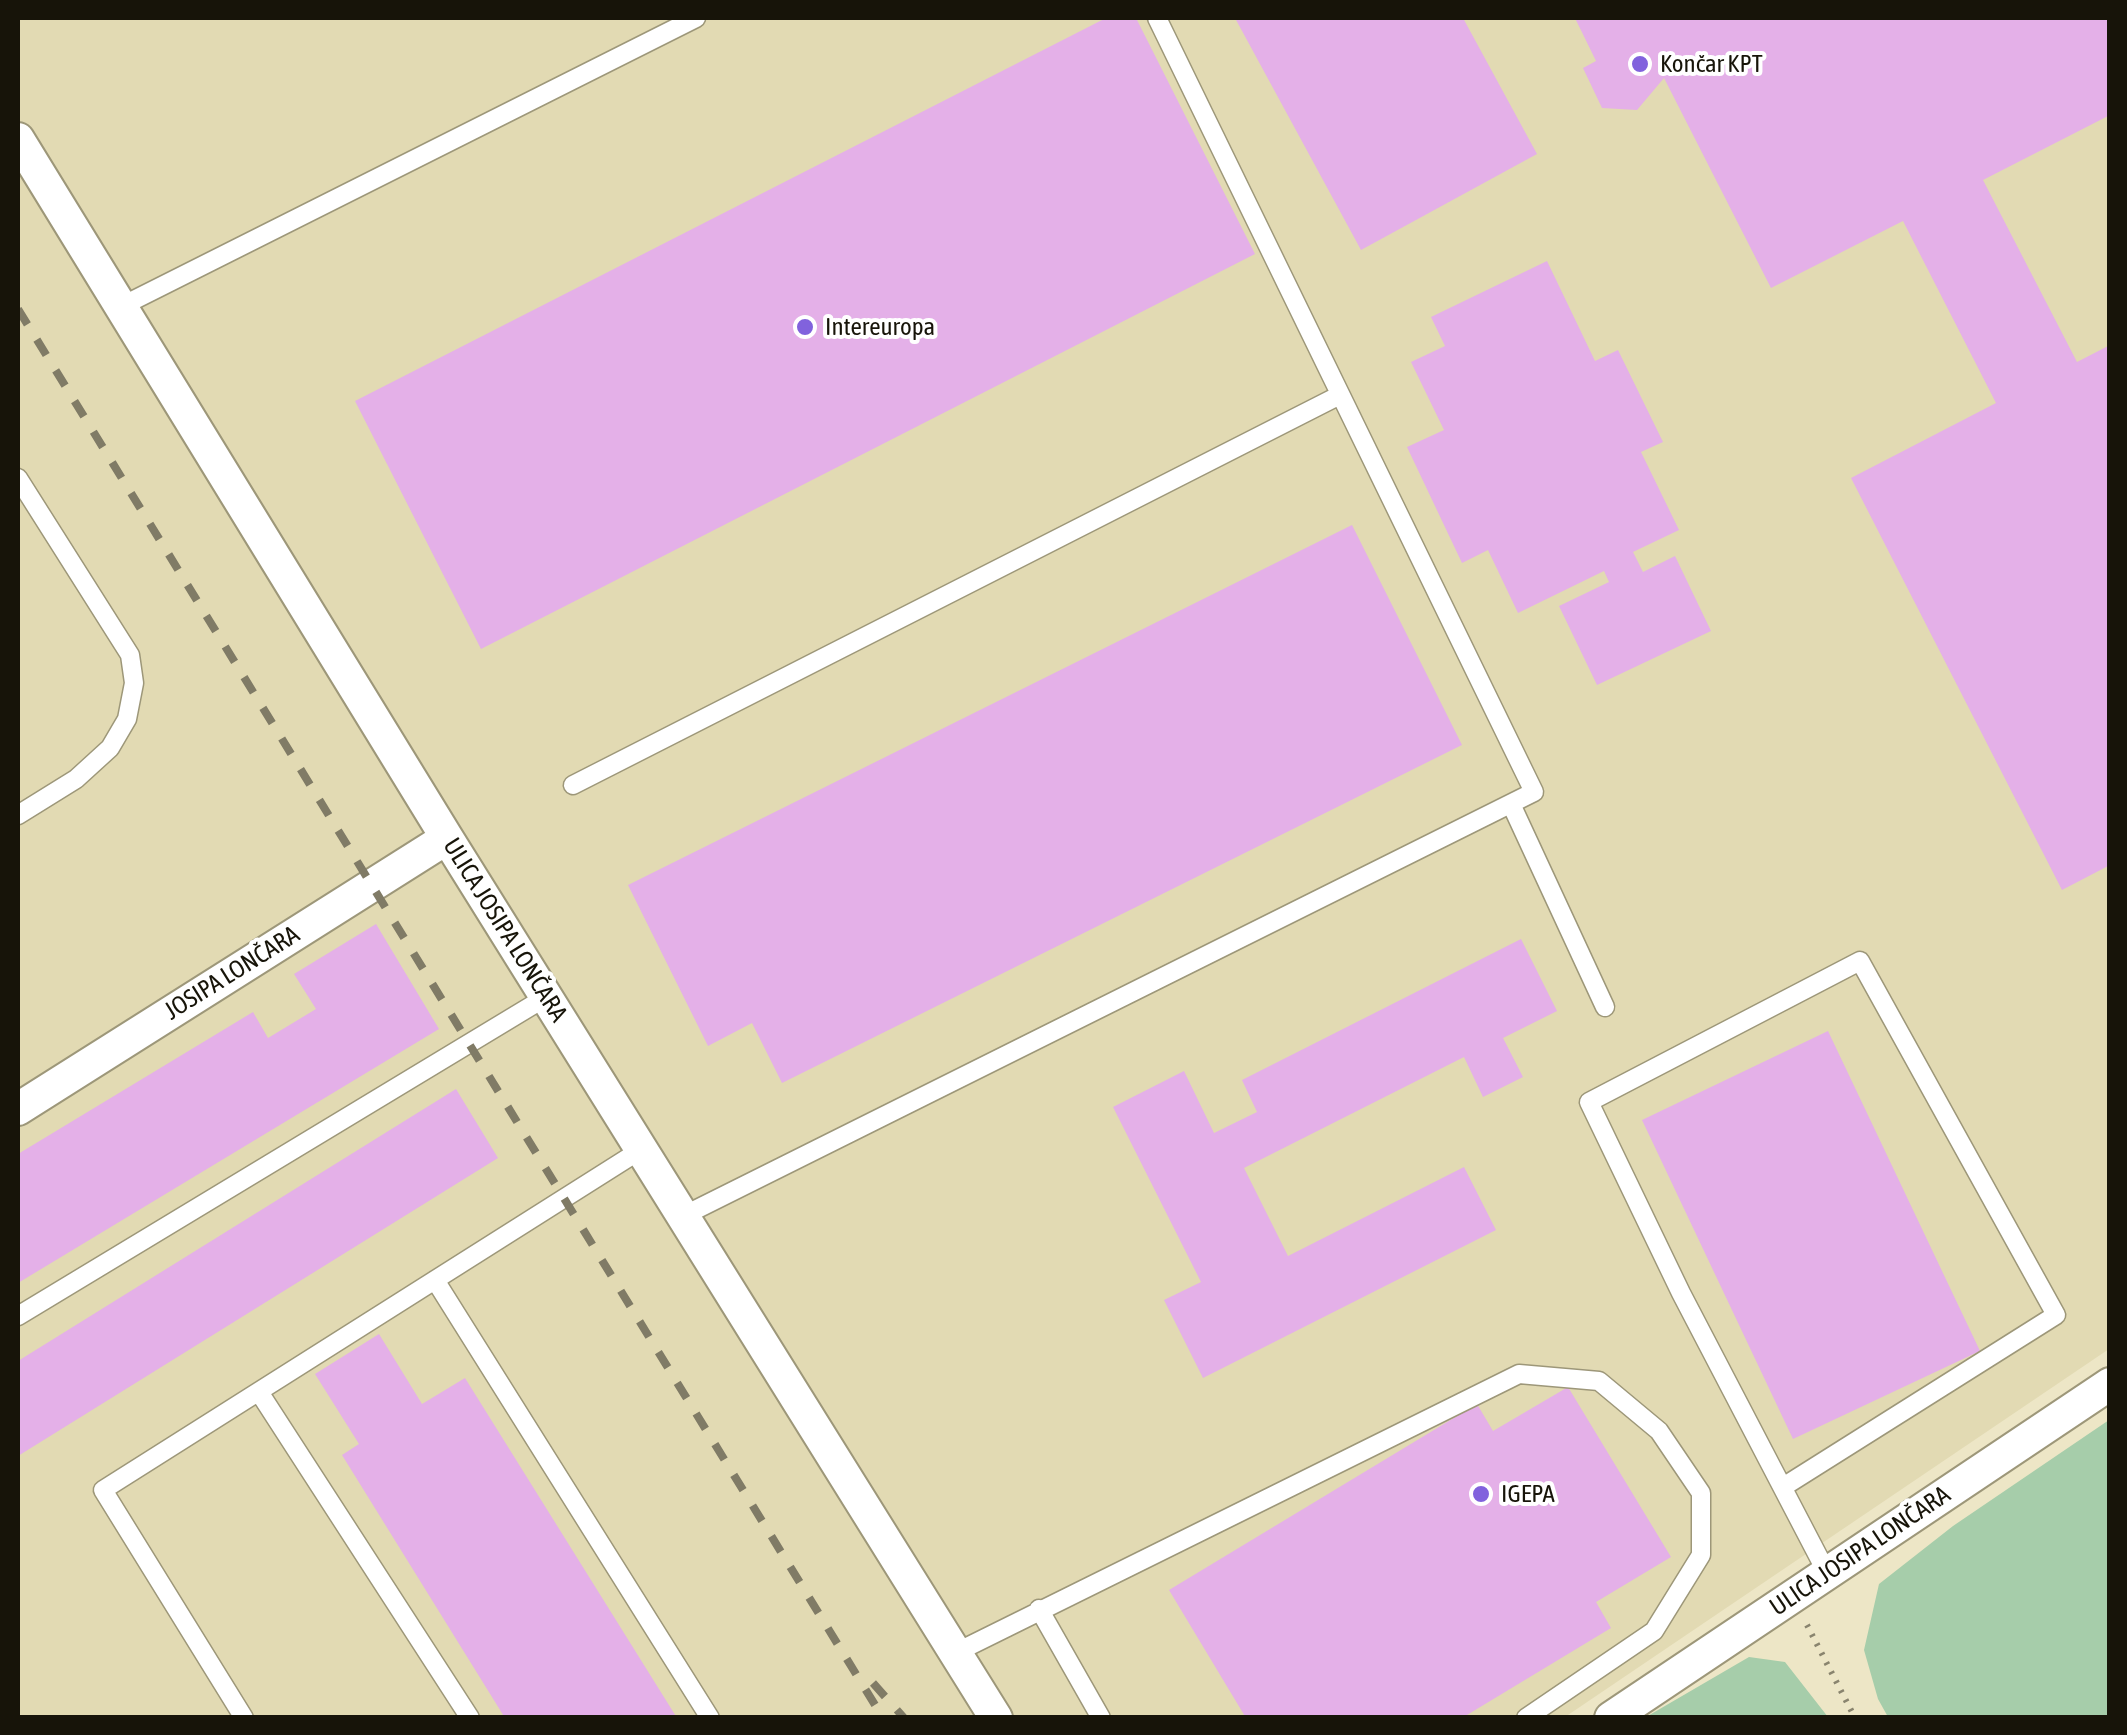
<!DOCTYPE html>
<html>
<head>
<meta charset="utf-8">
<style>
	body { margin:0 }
	#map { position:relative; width:2127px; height:1735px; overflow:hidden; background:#ede6c6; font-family:"Asap Condensed",sans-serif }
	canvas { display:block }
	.frame { position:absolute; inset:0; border:20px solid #171409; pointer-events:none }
</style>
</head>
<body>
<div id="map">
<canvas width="2127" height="1735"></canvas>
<div class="frame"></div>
</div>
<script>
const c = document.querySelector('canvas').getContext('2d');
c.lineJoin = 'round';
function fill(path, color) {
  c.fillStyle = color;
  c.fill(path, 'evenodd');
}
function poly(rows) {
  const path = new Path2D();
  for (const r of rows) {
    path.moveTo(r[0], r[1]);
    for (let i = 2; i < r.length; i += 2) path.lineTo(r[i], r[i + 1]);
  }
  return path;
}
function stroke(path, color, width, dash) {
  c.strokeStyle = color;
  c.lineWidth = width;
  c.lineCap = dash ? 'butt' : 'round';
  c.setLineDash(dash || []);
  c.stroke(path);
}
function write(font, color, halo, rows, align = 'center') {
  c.font = font + ' "Asap Condensed",sans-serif';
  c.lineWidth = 8;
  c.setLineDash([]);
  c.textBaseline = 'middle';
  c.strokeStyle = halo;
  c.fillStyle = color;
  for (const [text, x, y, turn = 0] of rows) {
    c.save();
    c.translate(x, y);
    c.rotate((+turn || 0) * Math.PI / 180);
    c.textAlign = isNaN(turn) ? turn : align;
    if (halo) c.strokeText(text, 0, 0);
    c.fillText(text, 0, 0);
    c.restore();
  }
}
fill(poly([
	[18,18,2109,18,2109,1349,1565,1717,18,1717]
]), '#e2dab3');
fill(poly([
	[2109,1420,2109,1717,1888,1717,1878,1699,1864,1650,1879,1584,1953,1526],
	[1749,1657,1785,1662,1828,1717,1646,1717]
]), '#a6cdaa');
fill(poly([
	[1106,18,1136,18,1255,254,481,649,355,401],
	[1235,18,1463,18,1537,154,1361,250],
	[1575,18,2110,18,2110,115,1983,180,2077,362,2110,345,2110,865,2062,890,1851,478,1996,403,1903,221,1771,288,1664,78,1637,110,1602,108,1583,68,1596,61],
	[1547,261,1595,361,1618,350,1663,442,1641,452,1679,530,1633,552,1643,572,1675,556,1711,631,1597,685,1559,606,1609,582,1604,571,1518,613,1488,550,1462,563,1407,447,1444,430,1411,362,1445,346,1431,317],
	[1352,525,1462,745,782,1083,752,1023,708,1046,628,885],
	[376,924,439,1029,18,1283,18,1154,253,1012,268,1038,316,1009,294,974],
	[1521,939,1557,1011,1503,1038,1523,1077,1483,1097,1464,1057,1244,1168,1288,1256,1464,1167,1496,1230,1203,1378,1164,1300,1201,1282,1113,1107,1184,1071,1214,1133,1257,1112,1242,1080],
	[1828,1031,1980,1351,1793,1439,1642,1120],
	[456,1089,498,1158,18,1456,18,1361],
	[379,1334,422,1404,465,1378,677,1718,505,1718,342,1455,359,1444,315,1374],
	[1568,1387,1671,1557,1596,1602,1611,1628,1462,1718,1246,1718,1169,1590,1477,1404,1493,1431]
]), '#e4b0e8');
const lane = poly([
	[120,307,696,18],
	[18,478,130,655,134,683,127,719,110,748,76,779,18,815],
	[573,785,1340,395],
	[1511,804,1605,1007],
	[683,1216,1534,792,1157,18],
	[435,1280,710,1718],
	[18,1316,546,997],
	[259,1392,470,1718],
	[1783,1487,2056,1315,1860,961,1589,1102,1681,1293,1827,1573],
	[1039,1609,1101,1718],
	[955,1653,1519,1374,1599,1381,1659,1431,1701,1493,1701,1555,1654,1631,1526,1718],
	[244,1718,103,1490,642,1149]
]);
const street = poly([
	[18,139,447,838,996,1718],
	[18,1109,447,838],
	[1611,1718,2110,1384]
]);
stroke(lane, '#9d9779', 21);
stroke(street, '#9d9779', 36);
stroke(poly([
	[1807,1625,1855,1718]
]), '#89846e', 6, [2.5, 8]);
stroke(lane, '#fff', 18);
stroke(street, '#fff', 32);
stroke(poly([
	[18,309,883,1718],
	[873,1683,904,1718]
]), '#807b66', 8, [18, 18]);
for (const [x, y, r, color] of [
	[1640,64,10,"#8162dd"],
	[805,327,10,"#8162dd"],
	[1481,1494,10,"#8162dd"]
]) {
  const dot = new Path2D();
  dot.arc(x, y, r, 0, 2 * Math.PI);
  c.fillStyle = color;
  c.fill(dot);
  stroke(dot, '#fff', 4);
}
write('25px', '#171409', '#fff', [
	["Končar KPT",1660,64],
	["Intereuropa",825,327],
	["IGEPA",1501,1494]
], 'left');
write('25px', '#171409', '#fff', [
	["ULICA JOSIPA LONČARA",505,930,58],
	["JOSIPA LONČARA",232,973,-32],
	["ULICA JOSIPA LONČARA",1860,1551,-34]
]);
</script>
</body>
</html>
